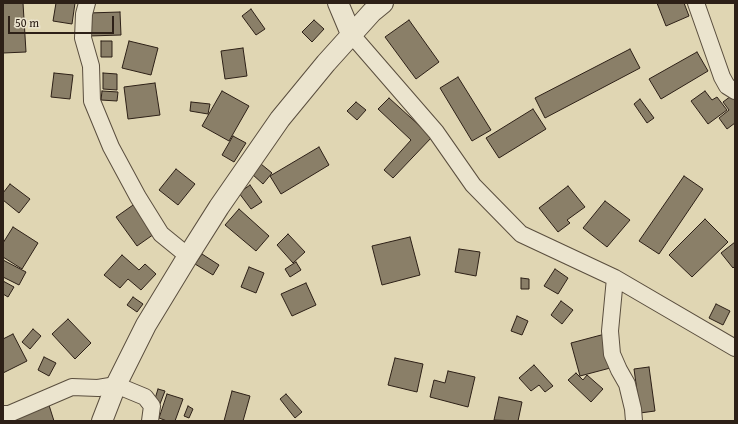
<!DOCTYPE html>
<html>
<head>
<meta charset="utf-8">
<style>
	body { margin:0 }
	#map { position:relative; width:738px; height:424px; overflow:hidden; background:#e0d6b3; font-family:"Gentium Book Plus",serif }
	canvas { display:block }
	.frame { position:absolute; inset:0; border:4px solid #2d2017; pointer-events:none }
	.scale { position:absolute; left:8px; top:16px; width:106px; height:18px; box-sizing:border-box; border:2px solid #2d2017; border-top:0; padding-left:5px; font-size:12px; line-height:14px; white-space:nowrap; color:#2d2017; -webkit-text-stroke:3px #ebe4ce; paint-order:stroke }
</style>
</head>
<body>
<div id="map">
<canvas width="738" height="424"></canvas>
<div class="frame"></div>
<div class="scale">50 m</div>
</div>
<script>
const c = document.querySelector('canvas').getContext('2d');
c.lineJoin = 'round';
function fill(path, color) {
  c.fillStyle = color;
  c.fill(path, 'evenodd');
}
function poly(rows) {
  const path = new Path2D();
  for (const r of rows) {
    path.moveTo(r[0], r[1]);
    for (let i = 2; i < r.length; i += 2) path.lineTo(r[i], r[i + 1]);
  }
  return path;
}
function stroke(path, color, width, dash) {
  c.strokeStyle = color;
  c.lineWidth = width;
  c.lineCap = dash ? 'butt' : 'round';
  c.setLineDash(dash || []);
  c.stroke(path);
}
const building = poly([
	[3,3,23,3,26,52,3,53,3,3],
	[56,3,75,3,72,24,53,21,56,3],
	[657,3,684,3,689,16,666,26,657,3],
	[251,9,265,29,256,35,242,16,251,9],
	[120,12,121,35,89,36,88,13,120,12],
	[314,20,324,29,312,42,302,32,314,20],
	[409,20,439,62,416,79,385,37,409,20],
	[101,41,112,41,112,57,101,57,101,41],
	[129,41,158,48,151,75,122,68,129,41],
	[243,48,247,76,225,79,221,51,243,48],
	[630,49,640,68,545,118,535,98,630,49],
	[697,52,708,71,661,99,649,79,697,52],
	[54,73,73,75,70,99,51,97,54,73],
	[103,73,117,74,117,90,103,89,103,73],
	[458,77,491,130,472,141,440,88,458,77],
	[155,83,160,115,128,119,124,87,155,83],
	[102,91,118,92,117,101,101,100,102,91],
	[222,91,249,106,229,141,202,126,222,91],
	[705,91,712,100,717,97,727,110,708,124,691,101,705,91],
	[735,93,735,123,727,129,719,118,729,110,723,102,735,93],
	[389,98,432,137,393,178,384,170,411,140,378,109,389,98],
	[640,99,654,118,647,123,634,104,640,99],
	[191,102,210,104,208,114,190,111,191,102],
	[356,102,366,110,357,120,347,111,356,102],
	[533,109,546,129,499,158,486,138,533,109],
	[233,136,246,143,234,162,222,155,233,136],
	[319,147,329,165,281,194,270,176,319,147],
	[261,164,272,173,263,184,252,174,261,164],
	[176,169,195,184,178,205,159,190,176,169],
	[684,176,703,189,659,254,639,241,684,176],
	[10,184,30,199,19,213,3,200,3,193,10,184],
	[250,185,262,202,251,209,239,193,250,185],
	[568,186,585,207,567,220,570,223,558,232,539,208,568,186],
	[605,201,630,220,607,247,583,228,605,201],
	[136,203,157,232,137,246,116,217,136,203],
	[239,209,269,236,256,251,225,225,239,209],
	[705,219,728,242,692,277,669,255,705,219],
	[13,227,38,243,22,269,3,257,3,243,13,227],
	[288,234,305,252,293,263,277,245,288,234],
	[410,237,420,275,382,285,372,246,410,237],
	[735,242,735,266,733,268,721,253,735,242],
	[459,249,480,252,476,276,455,272,459,249],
	[202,254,219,265,213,275,195,264,202,254],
	[122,255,139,270,145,264,156,274,141,290,128,279,120,288,104,275,122,255],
	[3,260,26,272,19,285,3,277,3,260],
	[296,262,301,270,290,277,285,269,296,262],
	[249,267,264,273,256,293,241,287,249,267],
	[555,269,568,278,558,294,544,286,555,269],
	[521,278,529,279,529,289,521,289,521,278],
	[3,281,14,287,8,297,3,294,3,281],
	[306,283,316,305,292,316,281,294,306,283],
	[133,297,143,304,137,312,127,305,133,297],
	[561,301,573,310,562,324,551,315,561,301],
	[716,304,730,311,723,325,709,318,716,304],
	[517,316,528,321,522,335,511,331,517,316],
	[68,319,91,343,75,359,52,334,68,319],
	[33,329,41,336,30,349,22,342,33,329],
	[13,334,27,361,3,373,3,339,13,334],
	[605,334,614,367,580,376,571,343,605,334],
	[44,357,56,363,49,376,38,370,44,357],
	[395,358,423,364,417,392,388,385,395,358],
	[534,365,553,386,545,392,539,385,531,391,519,378,534,365],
	[649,367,655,411,640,413,634,369,649,367],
	[448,371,475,377,468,407,430,397,434,380,445,383,448,371],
	[576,373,583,380,587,375,603,389,591,402,568,380,576,373],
	[158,389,165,391,160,404,154,402,158,389],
	[232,391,250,396,243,421,224,421,232,391],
	[167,394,183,399,175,421,167,421,159,418,167,394],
	[286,394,302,412,295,418,280,399,286,394],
	[499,397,522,402,518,421,494,420,499,397],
	[48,402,54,421,15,421,13,413,48,402],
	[188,406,193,409,189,418,184,416,188,406]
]);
fill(building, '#8a7f68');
stroke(building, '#2d2017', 1);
const minor = poly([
	[87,3,84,14,83,38,91,66,92,101,111,147,138,197,161,234,188,256],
	[696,3,722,77,727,86,735,91],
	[351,34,436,132,473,185,521,234,615,278,735,348],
	[615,278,610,331,612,354,619,370,627,384,633,409,634,421],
	[3,414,9,414,72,387,98,388,116,385,145,397,152,406,150,421]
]);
const tertiary = poly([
	[338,3,351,34],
	[102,421,116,385,146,325,188,256,219,207,280,119,326,63,372,12,383,3]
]);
stroke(minor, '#5a4e3e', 18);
stroke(tertiary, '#5a4e3e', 22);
stroke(minor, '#ebe4ce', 16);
stroke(tertiary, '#ebe4ce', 20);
</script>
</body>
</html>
